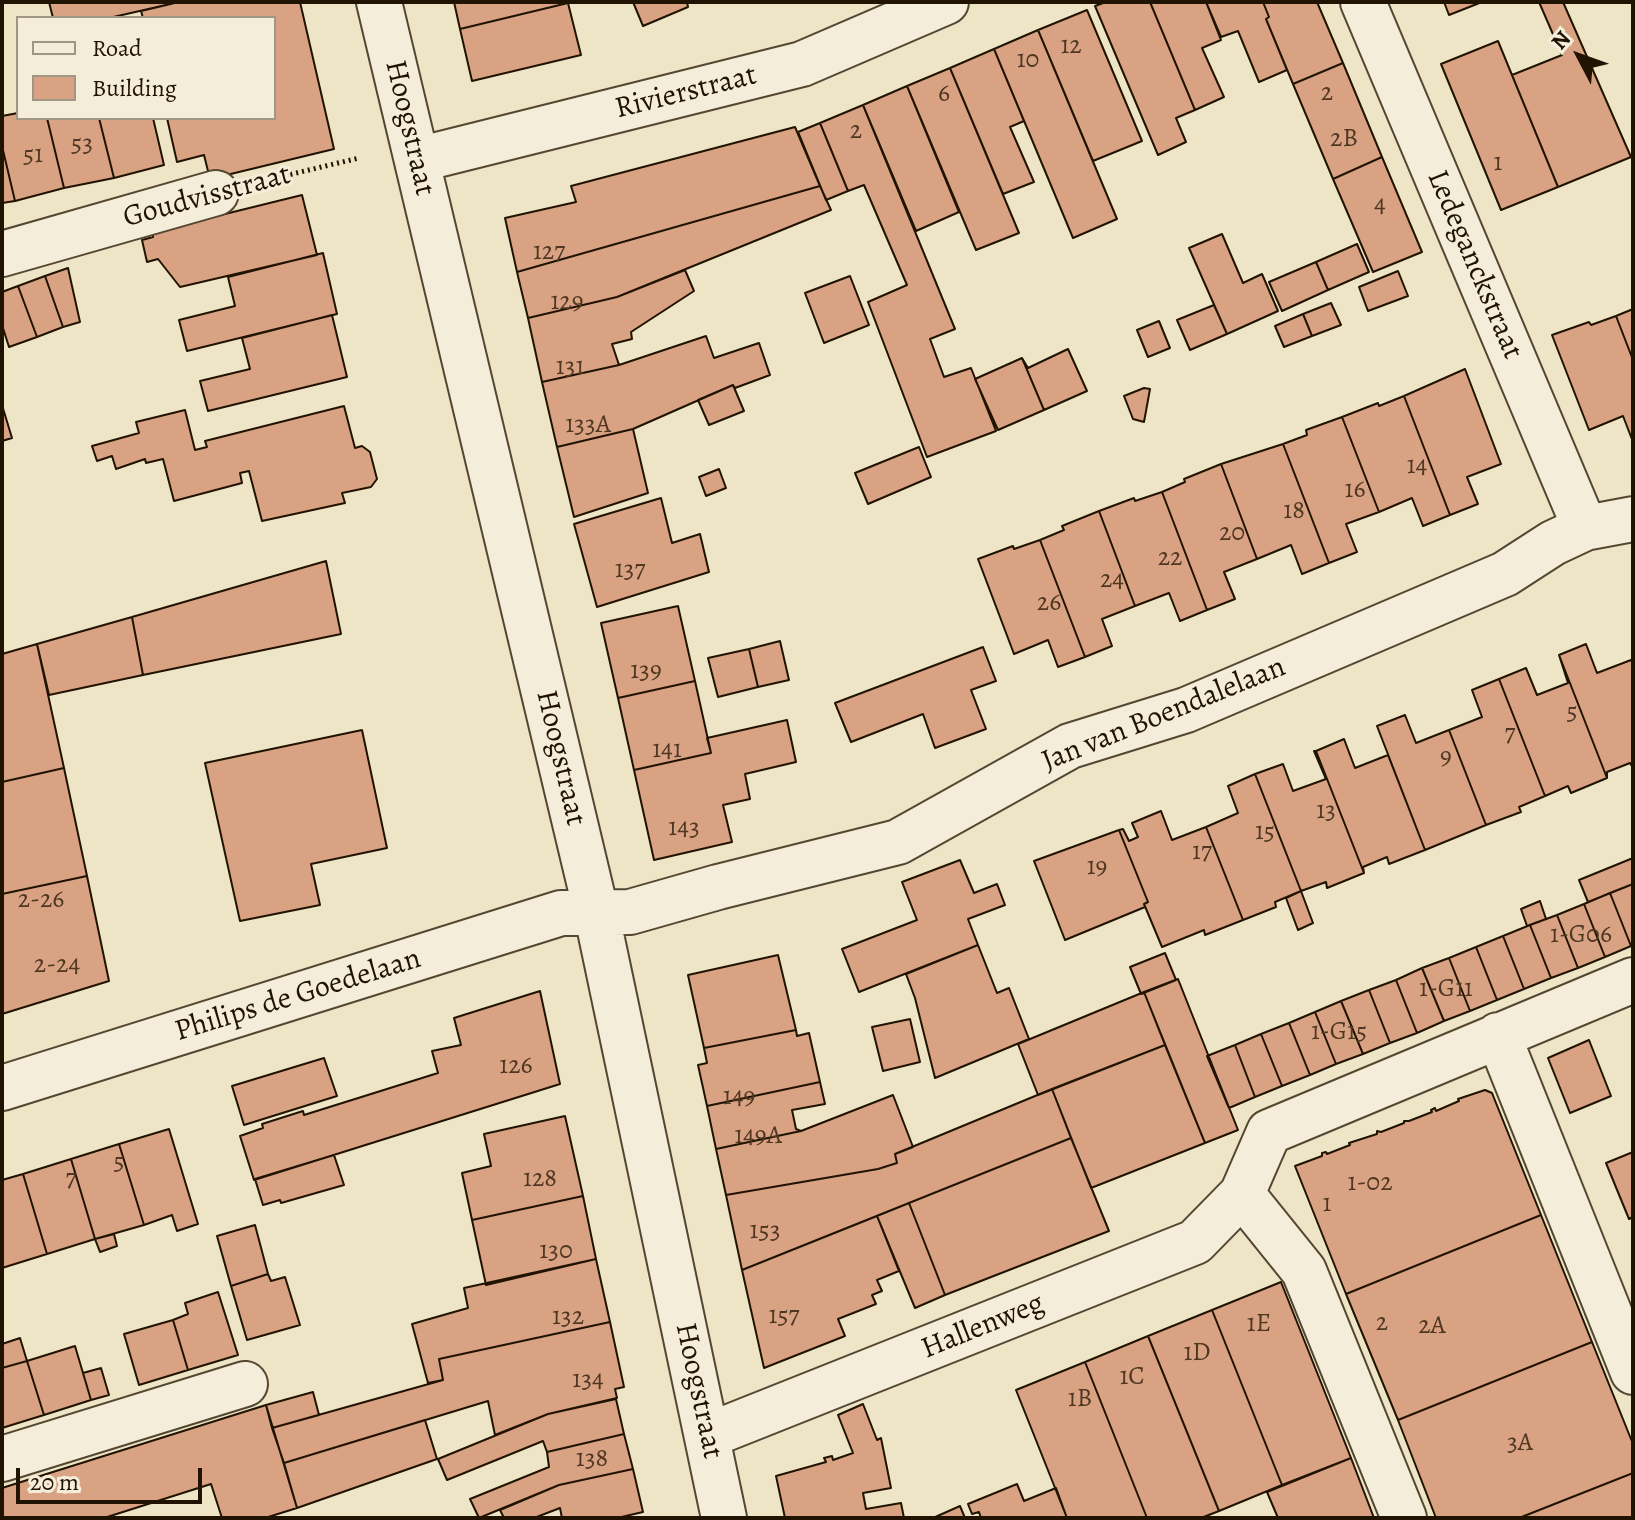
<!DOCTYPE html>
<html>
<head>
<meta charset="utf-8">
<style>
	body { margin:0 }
	#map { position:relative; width:1635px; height:1520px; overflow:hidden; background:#eee4c6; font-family:Alegreya,serif }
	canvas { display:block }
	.frame { position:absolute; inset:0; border:4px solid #211301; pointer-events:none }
	.legend { position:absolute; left:16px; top:16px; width:260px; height:104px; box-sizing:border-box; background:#f4edda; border:2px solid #a09683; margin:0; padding:10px 14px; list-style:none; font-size:24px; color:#211301 }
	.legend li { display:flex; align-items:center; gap:16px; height:40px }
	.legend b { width:40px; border:2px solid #a09683 }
	.north { position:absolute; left:1539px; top:16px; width:80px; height:80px; -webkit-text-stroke:6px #f4edda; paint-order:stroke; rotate:311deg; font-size:22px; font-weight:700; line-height:32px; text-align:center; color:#211301 }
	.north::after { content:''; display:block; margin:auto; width:28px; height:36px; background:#211301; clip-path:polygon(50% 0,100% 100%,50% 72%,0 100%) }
	.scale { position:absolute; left:16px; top:1468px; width:186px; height:36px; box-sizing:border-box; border:4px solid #211301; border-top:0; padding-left:10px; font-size:24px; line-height:28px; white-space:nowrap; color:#211301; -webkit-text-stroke:6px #f4edda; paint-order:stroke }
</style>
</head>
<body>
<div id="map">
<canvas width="1635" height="1520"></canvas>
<div class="frame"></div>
<ul class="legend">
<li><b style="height:10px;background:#f4edda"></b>Road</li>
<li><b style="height:22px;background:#d8a283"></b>Building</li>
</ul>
<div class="north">N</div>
<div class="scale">20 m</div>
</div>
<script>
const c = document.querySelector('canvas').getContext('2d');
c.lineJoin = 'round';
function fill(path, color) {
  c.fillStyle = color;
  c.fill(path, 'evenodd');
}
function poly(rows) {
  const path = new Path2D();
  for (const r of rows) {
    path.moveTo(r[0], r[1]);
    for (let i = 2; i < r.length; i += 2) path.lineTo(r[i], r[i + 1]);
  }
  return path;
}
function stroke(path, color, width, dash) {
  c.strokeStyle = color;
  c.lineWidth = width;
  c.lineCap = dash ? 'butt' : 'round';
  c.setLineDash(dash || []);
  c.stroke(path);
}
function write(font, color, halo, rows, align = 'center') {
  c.font = font + ' Alegreya,serif';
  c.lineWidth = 6;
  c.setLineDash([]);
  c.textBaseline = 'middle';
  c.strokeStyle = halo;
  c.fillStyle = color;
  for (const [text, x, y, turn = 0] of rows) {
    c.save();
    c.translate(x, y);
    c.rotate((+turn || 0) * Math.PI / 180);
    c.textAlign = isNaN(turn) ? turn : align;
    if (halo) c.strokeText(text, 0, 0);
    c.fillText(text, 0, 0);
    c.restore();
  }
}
const building = poly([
	[49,2,179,2,109,18,53,18,49,2],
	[179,2,300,2,334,149,210,179,204,155,177,162,167,118,274,118,274,18,143,18,141,11,179,2],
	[454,2,568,2,568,3,460,29,454,2],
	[633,2,687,2,688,7,643,26,633,2],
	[1106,2,1150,2,1195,110,1176,118,1186,142,1158,155,1095,6,1106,2],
	[1150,2,1206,2,1221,40,1202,48,1224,97,1195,110,1150,2],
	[1206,2,1263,2,1269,17,1266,19,1287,70,1259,82,1238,31,1221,37,1206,2],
	[1263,2,1317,2,1343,63,1293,84,1266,19,1269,17,1263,2],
	[1444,2,1482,2,1449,15,1444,2],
	[1539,2,1563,2,1631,157,1558,187,1512,75,1562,55,1539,2],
	[568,3,581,55,472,81,460,29,568,3],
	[1087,10,1142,141,1093,161,1038,30,1087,10],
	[1038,30,1117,219,1073,238,994,49,1038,30],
	[1498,41,1558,187,1501,210,1441,64,1498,41],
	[994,49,1024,121,1010,127,1034,182,1003,194,950,68,994,49],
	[1343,63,1382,157,1333,179,1293,84,1343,63],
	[950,68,1019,233,976,250,907,86,950,68],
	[907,86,959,212,916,231,863,105,907,86],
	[863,105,955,329,930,339,944,377,971,368,996,431,927,457,868,302,907,285,864,185,848,191,820,123,863,105],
	[18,113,18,118,47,118,64,188,15,201,2,146,2,116,18,113],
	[47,118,99,118,114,178,64,188,47,118],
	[99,118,153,118,164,165,114,178,99,118],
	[820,123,848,191,826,200,798,132,820,123],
	[795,127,820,186,517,272,505,218,576,202,571,186,795,127],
	[2,146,15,201,2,203,2,146],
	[1382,157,1422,252,1373,272,1333,179,1382,157],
	[820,186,831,210,617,297,528,318,517,272,820,186],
	[302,195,317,255,180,287,158,259,147,262,142,240,153,237,152,232,302,195],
	[1222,234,1243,283,1262,274,1278,311,1227,334,1189,248,1222,234],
	[1357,244,1369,272,1328,290,1316,262,1357,244],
	[323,253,337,314,187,351,179,320,235,306,228,277,323,253],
	[1316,262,1328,290,1282,311,1269,282,1316,262],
	[68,268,80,322,63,327,45,276,68,268],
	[685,270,694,291,631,332,632,339,612,344,619,365,542,382,528,318,617,297,685,270],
	[1398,271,1408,296,1368,311,1359,287,1398,271],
	[45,276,63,327,37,337,18,286,45,276],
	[850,276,869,325,824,343,805,293,850,276],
	[18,286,37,337,9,347,2,325,2,292,18,286],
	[1331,303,1341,325,1312,336,1303,314,1331,303],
	[1214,305,1227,334,1190,350,1177,320,1214,305],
	[1633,309,1633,360,1616,316,1633,309],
	[1303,314,1312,336,1284,347,1275,326,1303,314],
	[332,315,347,377,208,411,200,381,250,369,242,338,332,315],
	[1616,316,1633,360,1633,442,1623,416,1589,430,1552,335,1589,322,1591,325,1616,316],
	[1159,321,1170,348,1148,357,1137,330,1159,321],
	[706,336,714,358,759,343,770,375,735,388,733,385,633,429,557,447,542,382,619,365,706,336],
	[1068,349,1087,391,1044,410,1022,358,1028,368,1068,349],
	[1022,358,1044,410,998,430,975,379,1022,358],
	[1465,369,1501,464,1467,477,1478,504,1450,515,1404,396,1465,369],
	[733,385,744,411,709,425,698,400,733,385],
	[1144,388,1150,389,1144,422,1133,419,1124,396,1144,388],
	[1404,396,1450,515,1423,526,1412,498,1379,512,1342,417,1378,403,1379,406,1404,396],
	[2,405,12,438,2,441,2,405],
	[344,406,355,448,362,446,370,452,377,479,371,487,342,493,345,503,262,521,249,471,240,473,242,483,174,501,163,459,146,463,145,459,116,469,112,456,97,461,92,446,139,433,136,422,185,410,195,450,207,447,205,441,344,406],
	[1342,417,1379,512,1346,524,1357,552,1329,563,1283,444,1307,435,1306,430,1342,417],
	[633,429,648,493,574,517,557,447,633,429],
	[1283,444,1329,563,1302,574,1291,545,1257,559,1221,464,1283,444],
	[919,447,931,477,868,504,855,473,919,447],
	[1221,464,1257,559,1224,572,1235,599,1207,610,1162,492,1185,482,1184,479,1221,464],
	[719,469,726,488,706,496,699,477,719,469],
	[1162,492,1207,610,1180,621,1169,593,1135,606,1099,511,1134,498,1135,501,1162,492],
	[661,498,672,543,700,534,709,572,597,607,574,524,661,498],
	[1099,511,1135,606,1102,619,1112,646,1085,657,1040,540,1064,530,1062,526,1099,511],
	[1040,540,1085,657,1058,667,1048,640,1014,654,978,559,1013,546,1014,549,1040,540],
	[326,561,341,634,143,675,132,617,326,561],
	[678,606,695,681,618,698,601,623,678,606],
	[132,617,143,675,49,695,37,644,132,617],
	[780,641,789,680,758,687,749,649,780,641],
	[37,644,64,768,2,782,2,654,37,644],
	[1586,644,1597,673,1631,660,1633,664,1633,768,1630,763,1607,772,1607,778,1559,655,1586,644],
	[983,647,996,681,971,690,986,729,935,748,923,714,851,742,835,703,983,647],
	[749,649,758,687,718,697,708,658,749,649],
	[1559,655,1607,778,1571,793,1568,786,1545,796,1499,679,1526,668,1537,695,1568,683,1559,655],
	[1499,679,1545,796,1519,807,1521,812,1486,825,1449,730,1482,717,1472,690,1499,679],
	[695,681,711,753,634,770,618,698,695,681],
	[1405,715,1416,743,1449,730,1486,825,1425,850,1377,726,1405,715],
	[787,720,796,762,745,774,750,799,723,805,732,842,654,860,634,770,711,753,707,738,787,720],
	[362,730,387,848,311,864,320,905,240,921,205,763,362,730],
	[1344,739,1355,768,1388,755,1425,850,1389,864,1387,857,1363,867,1364,873,1316,751,1344,739],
	[1314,751,1316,751,1364,873,1327,888,1326,882,1301,891,1255,774,1283,764,1293,791,1326,779,1314,751],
	[64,768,87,876,2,894,2,782,64,768],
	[1255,774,1301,891,1275,902,1276,907,1243,920,1206,827,1238,813,1228,786,1255,774],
	[1161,811,1172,840,1206,827,1243,920,1205,935,1204,930,1162,947,1144,904,1148,902,1119,830,1123,829,1129,841,1138,837,1132,823,1161,811],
	[1119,830,1148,902,1144,904,1145,907,1065,940,1034,861,1119,830],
	[1633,858,1633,884,1588,902,1579,880,1633,858],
	[960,860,974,893,997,884,1005,905,968,919,978,945,859,992,842,949,917,920,902,882,960,860],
	[87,876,109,981,2,1014,2,894,87,876],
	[1633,884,1633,945,1631,946,1610,893,1633,884],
	[1301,891,1313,923,1298,930,1286,898,1301,891],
	[1610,893,1631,946,1605,957,1584,904,1610,893],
	[1540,901,1546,919,1527,926,1521,909,1540,901],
	[1584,904,1605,957,1578,968,1557,915,1584,904],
	[1557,915,1578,968,1551,978,1530,925,1557,915],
	[1530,925,1551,978,1524,989,1503,936,1530,925],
	[1503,936,1524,989,1497,1000,1476,947,1503,936],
	[978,945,997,993,1009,988,1029,1039,935,1078,915,998,906,974,978,945],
	[1476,947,1497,1000,1470,1011,1449,958,1476,947],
	[1165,953,1176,980,1141,994,1130,967,1165,953],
	[778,955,796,1030,704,1048,688,975,778,955],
	[1449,958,1470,1011,1444,1021,1422,968,1449,958],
	[1422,968,1444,1021,1417,1033,1396,980,1422,968],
	[1178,979,1238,1130,1205,1143,1144,992,1178,979],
	[1396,980,1417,1033,1390,1043,1369,990,1396,980],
	[1369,990,1390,1043,1363,1054,1341,1001,1369,990],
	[540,991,560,1084,254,1180,240,1136,263,1128,262,1124,303,1111,304,1115,438,1073,432,1051,461,1045,454,1018,540,991],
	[1144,992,1165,1045,1038,1095,1018,1044,1144,992],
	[1341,1001,1363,1054,1336,1064,1315,1012,1341,1001],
	[1315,1012,1336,1064,1310,1075,1289,1023,1315,1012],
	[910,1019,920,1062,883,1071,872,1027,910,1019],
	[1289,1023,1310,1075,1282,1086,1261,1034,1289,1023],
	[796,1030,797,1036,809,1033,820,1082,707,1106,698,1065,707,1063,704,1048,796,1030],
	[1261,1034,1282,1086,1255,1097,1235,1045,1261,1034],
	[1589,1040,1611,1096,1570,1113,1548,1058,1589,1040],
	[1165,1045,1205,1143,1091,1188,1052,1089,1165,1045],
	[1235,1045,1255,1097,1229,1108,1207,1056,1235,1045],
	[324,1058,337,1096,244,1125,232,1086,324,1058],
	[820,1082,825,1104,792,1110,796,1129,801,1131,716,1149,707,1106,820,1082],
	[1052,1089,1071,1138,742,1270,726,1195,878,1169,897,1163,895,1154,1052,1089],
	[1485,1090,1492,1093,1541,1215,1346,1294,1295,1166,1322,1156,1322,1153,1326,1152,1327,1154,1350,1145,1349,1143,1377,1134,1377,1131,1381,1132,1404,1123,1404,1121,1409,1121,1432,1112,1431,1110,1435,1108,1436,1111,1459,1101,1458,1099,1485,1090],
	[893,1095,913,1147,895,1154,897,1163,878,1169,726,1195,716,1149,801,1131,893,1095],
	[565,1116,583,1196,472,1220,462,1173,491,1166,484,1134,565,1116],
	[169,1129,198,1224,177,1231,172,1215,144,1225,119,1144,169,1129],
	[1071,1138,1109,1231,945,1295,909,1203,1071,1138],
	[119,1144,144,1225,95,1239,71,1159,119,1144],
	[1633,1152,1633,1217,1629,1219,1606,1163,1633,1152],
	[334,1155,344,1185,281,1203,280,1200,263,1205,255,1179,334,1155],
	[71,1159,95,1239,47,1254,23,1174,71,1159],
	[23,1174,47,1254,2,1268,2,1180,23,1174],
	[583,1196,596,1259,486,1285,472,1220,583,1196],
	[909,1203,945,1295,915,1308,877,1216,909,1203],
	[1541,1215,1592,1342,1398,1420,1346,1294,1541,1215],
	[877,1216,899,1271,877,1280,882,1291,872,1295,876,1304,838,1319,845,1336,764,1368,742,1270,877,1216],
	[255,1225,268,1274,231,1286,217,1236,255,1225],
	[114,1234,117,1246,100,1252,95,1239,114,1234],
	[596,1259,610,1322,439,1359,443,1380,428,1383,412,1324,468,1308,464,1288,596,1259],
	[268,1274,271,1281,285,1277,300,1325,247,1340,231,1286,268,1274],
	[1281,1282,1351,1458,1282,1485,1212,1310,1281,1282],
	[218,1292,238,1355,188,1370,173,1320,188,1314,185,1303,218,1292],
	[1212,1310,1282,1485,1219,1511,1148,1336,1212,1310],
	[173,1320,188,1370,139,1385,124,1334,173,1320],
	[610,1322,624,1387,615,1389,617,1398,548,1414,495,1435,488,1401,284,1463,272,1428,443,1380,439,1359,610,1322],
	[1148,1336,1219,1511,1201,1518,1147,1518,1085,1362,1148,1336],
	[20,1338,27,1361,2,1368,2,1344,20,1338],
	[1592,1342,1633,1444,1633,1473,1519,1518,1436,1518,1398,1420,1592,1342],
	[75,1346,91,1400,44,1415,27,1361,75,1346],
	[27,1361,44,1415,2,1428,2,1368,27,1361],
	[1085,1362,1147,1518,1067,1518,1016,1390,1085,1362],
	[101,1368,109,1395,91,1400,83,1373,101,1368],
	[313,1392,319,1415,272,1428,266,1405,313,1392],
	[616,1399,624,1434,547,1452,543,1441,447,1480,438,1459,548,1414,616,1399],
	[863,1404,877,1440,881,1438,891,1488,863,1493,866,1509,901,1503,904,1518,785,1518,776,1476,826,1462,824,1458,832,1456,833,1460,853,1453,838,1415,863,1404],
	[266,1405,297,1508,265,1518,222,1518,211,1484,104,1518,2,1518,2,1488,266,1405],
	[425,1420,437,1459,297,1508,284,1463,425,1420],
	[624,1434,633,1469,559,1485,479,1518,470,1499,549,1467,547,1452,624,1434],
	[1351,1458,1374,1518,1278,1518,1267,1492,1351,1458],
	[633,1469,643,1512,617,1518,562,1518,560,1508,534,1518,504,1518,500,1510,559,1485,633,1469],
	[1633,1473,1633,1518,1519,1518,1633,1473],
	[1017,1484,1024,1501,1056,1488,1067,1518,981,1518,979,1512,972,1514,968,1504,1017,1484],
	[960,1506,965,1518,933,1518,960,1506]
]);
fill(building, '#d8a283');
stroke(building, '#211301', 2);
const minor = poly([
	[379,2,596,911,724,1518],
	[1363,2,1585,528],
	[417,160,802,64,946,2],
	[2,254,216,193],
	[1498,1035,1633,1372],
	[2,1088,561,913,630,912,718,887,898,842,1070,746,1186,710,1505,574,1553,543,1585,528,1633,519],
	[1242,1194,1304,1271,1404,1518],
	[707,1436,1195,1242,1242,1194,1269,1132,1633,980],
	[2,1459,245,1384]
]);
stroke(minor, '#544732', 48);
stroke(poly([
	[267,180,359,158]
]), '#211301', 5, [2, 4]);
stroke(minor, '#f4edda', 44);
write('26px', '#4f3722', null, [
	["12",1071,47],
	["10",1028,61],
	["2",1327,94],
	["6",944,95],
	["2",856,132],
	["2B",1344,140],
	["53",82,145],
	["51",33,156],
	["1",1498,164],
	["4",1380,206],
	["127",549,253],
	["129",567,303],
	["131",570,368],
	["133A",588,426],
	["14",1417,467],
	["16",1355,491],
	["18",1294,512],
	["20",1232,534],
	["22",1170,559],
	["137",630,571],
	["24",1112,581],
	["26",1049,604],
	["139",646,672],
	["5",1572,713],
	["7",1510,735],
	["141",667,751],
	["9",1446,758],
	["13",1326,812],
	["143",684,829],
	["15",1265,833],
	["17",1202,853],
	["19",1097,868],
	["2-26",41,901],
	["1-G06",1581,936],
	["2-24",57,966],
	["1-G11",1446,990],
	["1-G15",1339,1033],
	["126",516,1067],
	["149",739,1098],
	["149A",758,1137],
	["5",119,1163],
	["7",71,1180],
	["128",540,1180],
	["1-02",1370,1184],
	["1",1327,1205],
	["153",765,1232],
	["130",556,1252],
	["157",784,1317],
	["132",568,1318],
	["2",1382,1324],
	["1E",1259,1325],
	["2A",1432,1327],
	["1D",1197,1354],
	["1C",1132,1378],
	["134",588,1381],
	["1B",1080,1400],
	["3A",1520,1444],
	["138",592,1460]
]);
write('30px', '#211301', '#f4edda', [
	["Rivierstraat",686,93,-14],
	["Hoogstraat",409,128,77],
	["Goudvisstraat",207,197,-15],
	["Ledeganckstraat",1474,265,67],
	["Jan van Boendalelaan",1164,715,-22],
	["Hoogstraat",560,758,77],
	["Philips de Goedelaan",298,996,-17],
	["Hallenweg",983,1327,-22],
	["Hoogstraat",698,1391,78]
]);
</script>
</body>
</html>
